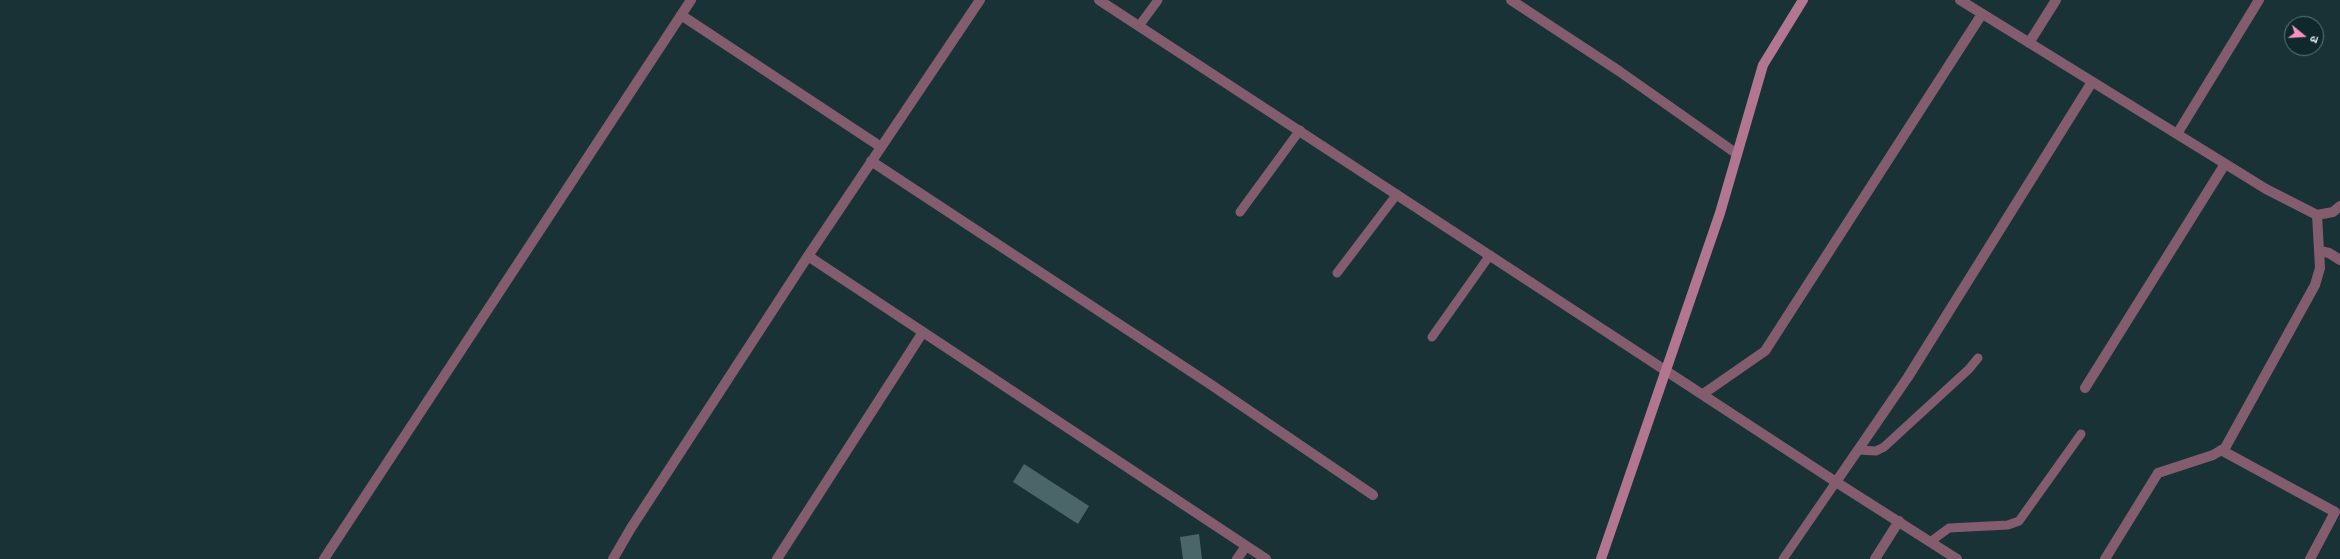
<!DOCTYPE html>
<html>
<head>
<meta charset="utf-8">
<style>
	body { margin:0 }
	#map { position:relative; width:2340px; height:559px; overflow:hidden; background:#193235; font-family:"Asap Condensed","Noto Sans Devanagari",sans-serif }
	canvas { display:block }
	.north { position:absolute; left:2284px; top:16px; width:40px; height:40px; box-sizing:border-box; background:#0f282b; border:1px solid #63787a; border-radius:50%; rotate:108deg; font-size:11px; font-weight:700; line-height:16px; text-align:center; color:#e1f0f1 }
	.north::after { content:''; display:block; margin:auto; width:14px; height:18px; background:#fc8fc2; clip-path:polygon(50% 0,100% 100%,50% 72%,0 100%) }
</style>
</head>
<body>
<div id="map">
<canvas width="2340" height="559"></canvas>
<div class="north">उ</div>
</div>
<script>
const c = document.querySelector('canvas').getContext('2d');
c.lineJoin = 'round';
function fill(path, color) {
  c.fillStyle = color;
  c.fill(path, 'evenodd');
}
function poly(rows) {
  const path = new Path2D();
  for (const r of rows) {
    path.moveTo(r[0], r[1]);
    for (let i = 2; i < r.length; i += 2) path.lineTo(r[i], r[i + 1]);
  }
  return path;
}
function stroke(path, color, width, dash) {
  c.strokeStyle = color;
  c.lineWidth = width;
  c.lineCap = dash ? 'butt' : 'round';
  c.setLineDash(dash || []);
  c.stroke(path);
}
fill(poly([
	[1024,464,1089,506,1078,524,1013,482],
	[1199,534,1202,559,1183,559,1180,537]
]), '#4b6668');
stroke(poly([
	[1139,26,1158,0],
	[1240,212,1300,130],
	[1337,273,1397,194],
	[1432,337,1490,255],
	[1858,450,1876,451,1884,447,1969,369,1978,358],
	[1930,542,1949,528,2008,525,2019,521,2081,434],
	[1783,559,1836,482]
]), '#835d6d', 9);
stroke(poly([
	[1099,0,1836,482,1957,559],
	[1511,0,1619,71,1737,154],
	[1960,0,2266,189,2317,215,2333,212,2340,206],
	[681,15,881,147],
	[2029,43,2056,0],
	[2177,134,2259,0],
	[871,161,1210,384,1373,495],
	[2320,251,2329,253,2340,260],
	[808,256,1266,559],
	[2085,388,2225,164],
	[1703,394,1765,351,1982,14],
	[2221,450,2335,512,2310,559],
	[1836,482,1908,377,2092,82],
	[324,559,691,0],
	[613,559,631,528,808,256,980,0],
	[777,559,923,332],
	[1237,559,1246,546],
	[1875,559,1899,521],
	[2105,559,2158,473,2213,455,2225,448,2315,285,2320,268,2317,215]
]), '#835d6d', 10);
stroke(poly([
	[1601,559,1720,213,1763,65,1803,0]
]), '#b27691', 10);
</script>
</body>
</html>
